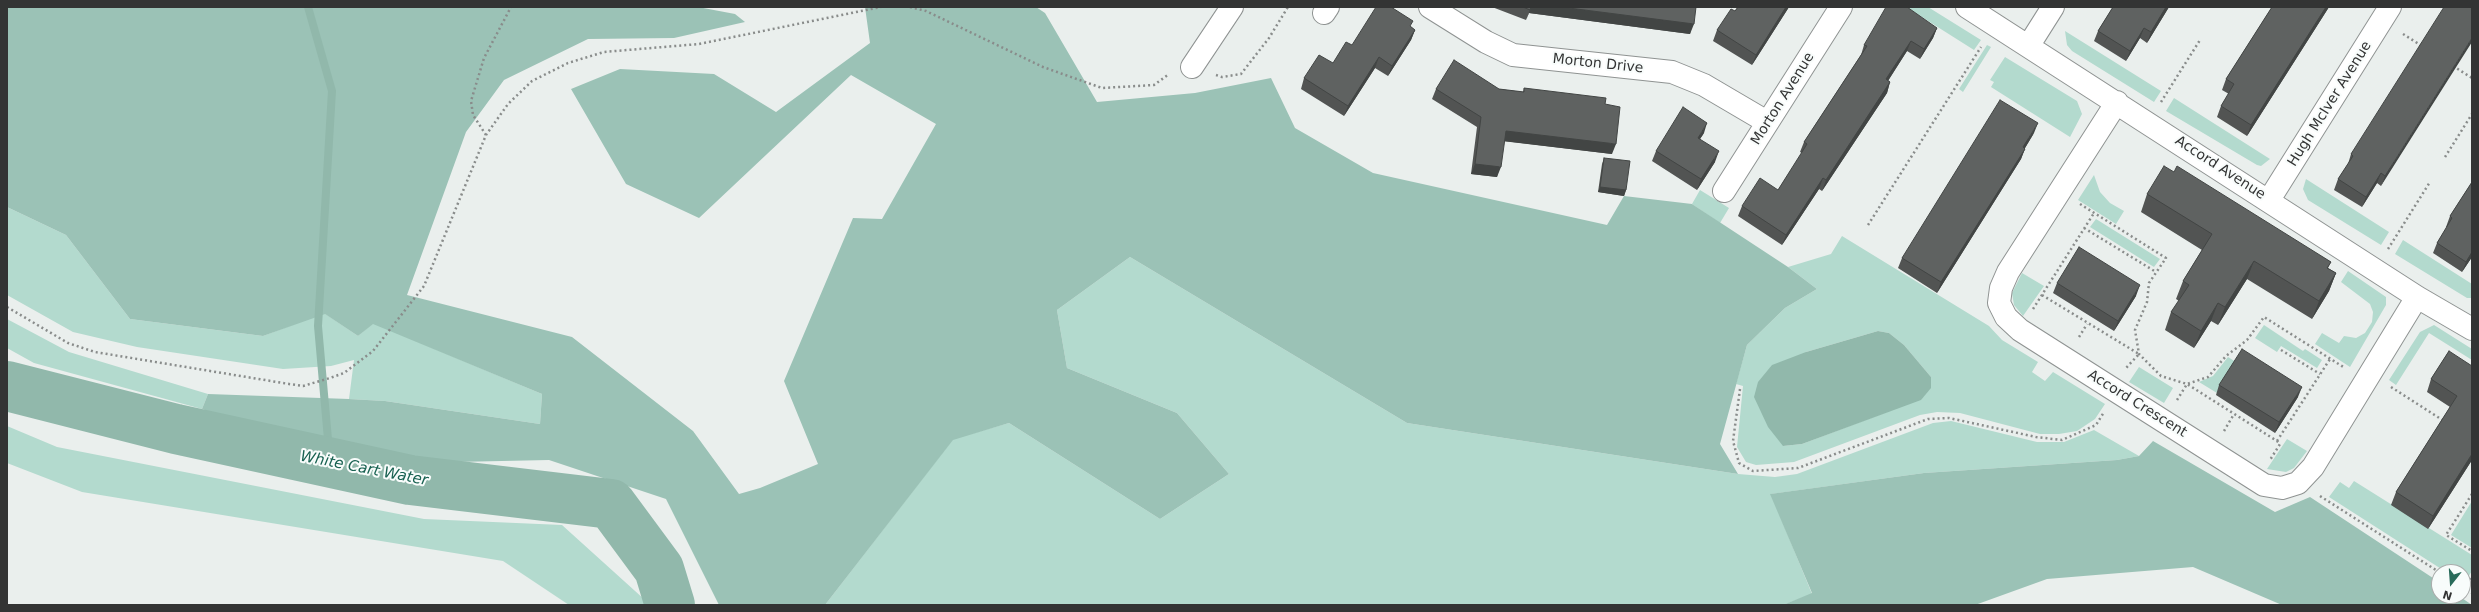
<!DOCTYPE html>
<html>
<head>
<meta charset="utf-8">
<style>
	body { margin:0 }
	#map { position:relative; width:2479px; height:612px; overflow:hidden; background:#eaefed; font-family:"DejaVu Sans",sans-serif }
	canvas { display:block }
	.frame { position:absolute; inset:0; border:8px solid #333434; pointer-events:none }
	.north { position:absolute; left:2431px; top:564px; width:40px; height:40px; box-sizing:border-box; background:#f8fcfb; border:1px solid #a9acab; border-radius:50%; rotate:197deg; font-size:11px; font-weight:700; line-height:16px; text-align:center; color:#333434 }
	.north::after { content:''; display:block; margin:auto; width:14px; height:18px; background:#296b5a; clip-path:polygon(50% 0,100% 100%,50% 72%,0 100%) }
</style>
</head>
<body>
<div id="map">
<canvas width="2479" height="612"></canvas>
<div class="frame"></div>
<div class="north">N</div>
</div>
<script>
const c = document.querySelector('canvas').getContext('2d');
c.lineJoin = 'round';
function fill(path, color) {
  c.fillStyle = color;
  c.fill(path, 'evenodd');
}
function poly(rows) {
  const path = new Path2D();
  for (const r of rows) {
    path.moveTo(r[0], r[1]);
    for (let i = 2; i < r.length; i += 2) path.lineTo(r[i], r[i + 1]);
  }
  return path;
}
function stroke(path, color, width, dash) {
  c.strokeStyle = color;
  c.lineWidth = width;
  c.lineCap = dash ? 'butt' : 'round';
  c.setLineDash(dash || []);
  c.stroke(path);
}
function write(font, color, halo, rows, align = 'center') {
  c.font = font + ' "DejaVu Sans",sans-serif';
  c.lineWidth = 4;
  c.setLineDash([]);
  c.textBaseline = 'middle';
  c.strokeStyle = halo;
  c.fillStyle = color;
  for (const [text, x, y, turn = 0] of rows) {
    c.save();
    c.translate(x, y);
    c.rotate((+turn || 0) * Math.PI / 180);
    c.textAlign = isNaN(turn) ? turn : align;
    if (halo) c.strokeText(text, 0, 0);
    c.fillText(text, 0, 0);
    c.restore();
  }
}
fill(poly([
	[1906,7,1928,7,1981,40,1974,50],
	[2065,31,2161,91,2154,102,2072,51,2067,45],
	[1987,45,1991,47,1963,92,1959,89],
	[2005,57,2077,101,2082,114,2070,137,1991,87,1994,82,1990,80],
	[2174,98,2270,159,2261,166,2257,165,2166,111],
	[2094,175,2100,192,2110,203,2124,211,2116,224,2078,200],
	[2306,179,2389,232,2381,245,2308,200,2303,189],
	[1700,190,1729,208,1720,223,1692,204],
	[7,207,66,235,130,319,263,336,324,313,358,336,373,323,542,394,540,424,385,401,349,399,354,360,331,366,283,369,137,347,73,332,7,295],
	[2096,219,2160,259,2154,267,2090,227],
	[1842,236,1989,326,2002,340,2038,362,2032,372,2045,381,2053,372,2105,404,2095,419,2077,431,2059,434,2040,434,1960,413,1937,412,1920,415,1794,462,1756,465,1746,462,1737,447,1743,386,1736,384,1747,345,1785,308,1817,289,1788,267,1831,254],
	[1878,331,1889,333,1904,345,1931,377,1921,399,1802,444,1783,446,1806,352],
	[2403,240,2472,284,2472,298,2467,298,2395,254],
	[1130,257,1407,423,1738,474,1775,477,1797,474,1933,423,1951,421,2037,442,2064,442,2094,430,2139,456,2117,460,1924,473,1771,494,1812,594,1783,605,825,605,953,439,1009,423,1160,519,1229,474,1177,413,1067,368,1057,310],
	[2348,271,2386,297,2386,305,2350,367,2315,344,2322,333,2339,343,2344,336,2356,338,2365,333,2372,322,2373,312,2370,304,2341,282],
	[2022,273,2044,286,2023,316,2014,305,2012,293],
	[7,319,69,352,208,394,202,409,34,363,7,348],
	[2264,325,2303,351,2305,349,2322,360,2317,368,2281,346,2277,352,2255,338],
	[2434,325,2472,349,2472,360,2429,333,2396,385,2389,380,2420,332],
	[2228,357,2236,362,2217,393,2199,382,2213,376],
	[2139,367,2173,388,2164,403,2129,382],
	[7,426,57,447,424,519,562,525,645,600,647,605,569,605,503,561,82,492,7,463],
	[2287,439,2307,451,2294,468,2286,472,2267,469],
	[2354,481,2472,555,2472,571,2464,583,2463,572,2446,572,2329,497,2340,482,2349,488],
	[2472,501,2472,548,2451,535]
]), '#b3dace');
fill(poly([
	[7,7,698,7,735,14,745,22,674,38,588,39,504,80,466,132,407,295,572,337,693,431,739,494,760,488,818,464,784,381,853,218,882,219,936,124,851,75,699,218,626,184,571,89,620,69,714,74,776,112,870,43,865,7,1036,7,1045,13,1097,102,1195,93,1271,78,1295,128,1373,173,1607,225,1624,196,1692,204,1788,267,1817,289,1785,308,1747,345,1720,444,1738,474,1407,423,1130,257,1057,310,1067,368,1177,413,1229,474,1160,519,1009,423,953,440,825,605,719,605,666,499,549,460,407,463,235,421,202,409,208,394,349,399,385,401,540,424,542,394,373,324,358,336,325,314,263,336,130,319,66,235,7,207],
	[2153,441,2275,512,2310,497,2439,582,2439,596,2459,596,2472,605,2282,605,2193,567,2047,579,1975,605,1783,605,1812,593,1770,494,1924,473,2117,460,2139,456]
]), '#9bc2b6');
fill(poly([
	[1878,331,1889,333,1904,345,1931,377,1931,388,1921,400,1802,444,1783,446,1768,427,1754,397,1758,382,1772,365,1806,352]
]), '#91b8ab');
stroke(poly([
	[308,7,332,91,318,326,330,462]
]), '#91b8ab', 8);
stroke(poly([
	[7,386,176,429,410,480,611,504,659,569,670,605]
]), '#91b8ab', 50);
const minor = poly([
	[1430,7,1486,42,1513,55,1672,72,1704,85,1767,122],
	[1967,7,2417,297,2472,329],
	[1324,13,1328,7],
	[2029,45,2053,7],
	[1192,67,1232,7],
	[2117,102,2008,272,2001,288,1999,303,2006,317,2020,330,2264,485,2282,488,2298,483,2313,467,2417,297],
	[1724,191,1841,7],
	[2269,200,2390,7]
]);
stroke(minor, '#8f9392', 24);
stroke(poly([
	[910,7,926,11,1043,67,1102,88,1154,85,1169,74],
	[2403,34,2422,46],
	[2453,66,2472,78],
	[1216,75,1222,77,1241,74,1269,38,1288,7],
	[2161,102,2200,40],
	[486,135,473,115,471,101,484,58,511,7],
	[2445,157,2472,114],
	[2080,204,2166,258,2149,283,2147,302,2135,330,2139,354,2161,376,2187,384,2208,377,2226,356,2247,340,2264,317,2345,368],
	[1868,225,1981,47],
	[2084,228,2156,272],
	[2388,249,2430,182],
	[2042,295,2139,354,2126,368],
	[7,307,68,343,95,352,289,384,303,386,330,378,344,373,373,351,424,286,486,135,508,104,532,81,568,63,604,52,699,44,881,7],
	[2033,309,2094,213],
	[2079,337,2087,324],
	[2281,350,2320,374],
	[2391,387,2444,421],
	[1740,389,1733,441,1739,463,1753,471,1798,468,1928,419,1949,418,2036,437,2062,440,2096,425,2104,412],
	[2177,400,2187,384,2277,441,2280,444,2270,460],
	[2224,431,2234,414],
	[2277,441,2330,359],
	[2472,494,2446,535,2472,551],
	[2320,496,2439,572],
	[2463,587,2472,593],
	[2464,588,2472,576]
]), '#898c8b', 2.5, [2, 3]);
stroke(minor, '#fff', 22);
fill(poly([
	[1492,7,1696,7,1690,34,1529,13,1526,20],
	[1738,7,1789,7,1752,65,1713,41,1717,30,1735,11],
	[2113,7,2169,7,2147,43,2140,38,2126,61,2094,41,2098,31],
	[2272,7,2329,7,2247,136,2217,117,2221,106,2229,94,2222,90,2226,79],
	[2472,7,2381,186,2377,183,2362,207,2334,190,2338,179,2348,164,2351,154],
	[1411,27,1415,30,1411,40,1388,76,1375,68,1344,116,1301,89,1304,78,1333,63],
	[1937,28,1933,38,1920,59,1907,51,1888,81,1890,82,1887,93,1822,191,1819,189,1782,245,1738,216,1742,206,1778,190,1802,153,1800,152,1804,142,1861,55,1864,45],
	[1524,88,1605,104,1612,154,1504,141,1497,177,1471,174,1477,127,1432,99,1436,89,1499,89,1523,92],
	[1704,133,1700,139,1715,162,1697,190,1652,161,1656,151],
	[2034,133,2025,148,2021,159,1937,293,1898,268,1902,258],
	[1604,158,1626,190,1624,196,1598,192,1602,164],
	[2174,172,2331,262,2328,268,2336,273,2329,291,2312,319,2247,279,2218,325,2211,321,2194,348,2165,330,2171,312,2179,301,2176,299,2183,281,2202,250,2141,212,2147,194],
	[2472,182,2472,257,2462,272,2433,253,2437,243,2447,227,2446,227,2450,216],
	[2057,283,2136,296,2114,331,2053,293],
	[2449,351,2472,460,2428,529,2391,505,2396,492,2450,407,2427,392,2431,379],
	[2219,385,2298,397,2275,433,2216,395]
]), '#525453');
fill(poly([
	[1531,7,1561,7,1694,24,1690,34,1529,13,1526,20],
	[1786,7,1789,7,1752,65,1756,55],
	[2166,7,2169,7,2147,43,2151,32],
	[2326,7,2329,7,2247,136,2251,125],
	[1937,28,1933,38,1920,59,1924,49],
	[2144,28,2140,38,2126,61,2130,51],
	[1415,30,1411,40,1388,76,1392,66],
	[2472,38,2472,42,2381,186,2385,176],
	[1911,41,1907,51,1882,90,1886,79],
	[1379,57,1375,68,1344,116,1348,106],
	[1890,82,1887,93,1822,191,1826,180],
	[1707,123,1704,133,1694,148,1698,138],
	[2038,123,2034,133,2019,158,2023,147],
	[1506,131,1616,144,1612,154,1502,141],
	[2025,149,2021,159,1937,293,1941,282],
	[1719,151,1715,162,1697,190,1701,179],
	[1475,164,1501,167,1497,177,1471,174],
	[2381,173,2377,183,2362,207,2366,197],
	[1823,178,1819,189,1782,245,1786,235],
	[1600,187,1626,190,1624,196,1598,192],
	[2472,252,2472,257,2462,272,2466,262],
	[2254,261,2247,279,2218,325,2225,307],
	[2336,273,2329,291,2312,319,2319,301],
	[2140,285,2136,296,2114,331,2118,321],
	[2218,303,2211,321,2194,348,2201,331],
	[2302,387,2298,397,2275,433,2279,422],
	[2472,454,2472,460,2428,529,2433,516]
]), '#424544');
const building = poly([
	[1376,7,1391,7,1413,21,1410,26,1415,30,1392,66,1379,57,1348,106,1304,78,1319,55,1333,63,1346,42,1352,45,1376,7],
	[1523,7,1531,7,1530,10,1523,7],
	[1561,7,1696,7,1694,24,1561,7],
	[1738,7,1786,7,1756,55,1717,30,1731,9,1735,11,1738,7],
	[1886,7,1907,7,1937,28,1924,49,1911,41,1886,79,1890,82,1826,180,1823,178,1786,235,1742,206,1760,178,1778,190,1807,144,1804,142,1867,46,1864,45,1886,7],
	[2113,7,2166,7,2151,32,2144,28,2130,51,2098,31,2113,7],
	[2272,7,2326,7,2251,125,2221,106,2234,84,2226,79,2272,7],
	[2444,7,2472,7,2472,38,2385,176,2381,173,2366,197,2338,179,2353,156,2351,154,2444,7],
	[1454,60,1499,89,1524,92,1524,88,1606,98,1605,104,1620,107,1616,144,1506,131,1501,167,1475,164,1481,117,1436,89,1454,60],
	[2000,100,2038,123,2023,147,2025,149,1941,282,1902,258,2000,100],
	[1683,107,1707,123,1698,138,1719,151,1701,179,1656,151,1683,107],
	[1604,158,1630,161,1626,190,1600,187,1604,158],
	[2164,166,2174,172,2177,166,2331,262,2327,268,2336,273,2319,301,2254,261,2225,307,2218,303,2201,331,2171,312,2189,285,2183,281,2212,234,2147,194,2164,166],
	[2472,182,2472,252,2466,262,2437,243,2452,218,2450,216,2472,182],
	[2079,247,2140,285,2118,321,2057,283,2079,247],
	[2242,349,2302,387,2279,422,2219,385,2242,349],
	[2449,351,2472,366,2472,454,2433,516,2396,492,2457,396,2431,379,2449,351]
]);
fill(building, '#5f6261');
stroke(building, '#424544', 1);
write('14px', '#333434', '#f8fcfb', [
	["Morton Drive",1598,64,6],
	["Morton Avenue",1783,99,-58],
	["Hugh McIver Avenue",2330,104,-58],
	["Accord Avenue",2220,168,33],
	["Accord Crescent",2137,404,32]
]);
write('italic 15px', '#196252', '#f8fcfb', [
	["White Cart Water",364,469,11]
]);
</script>
</body>
</html>
